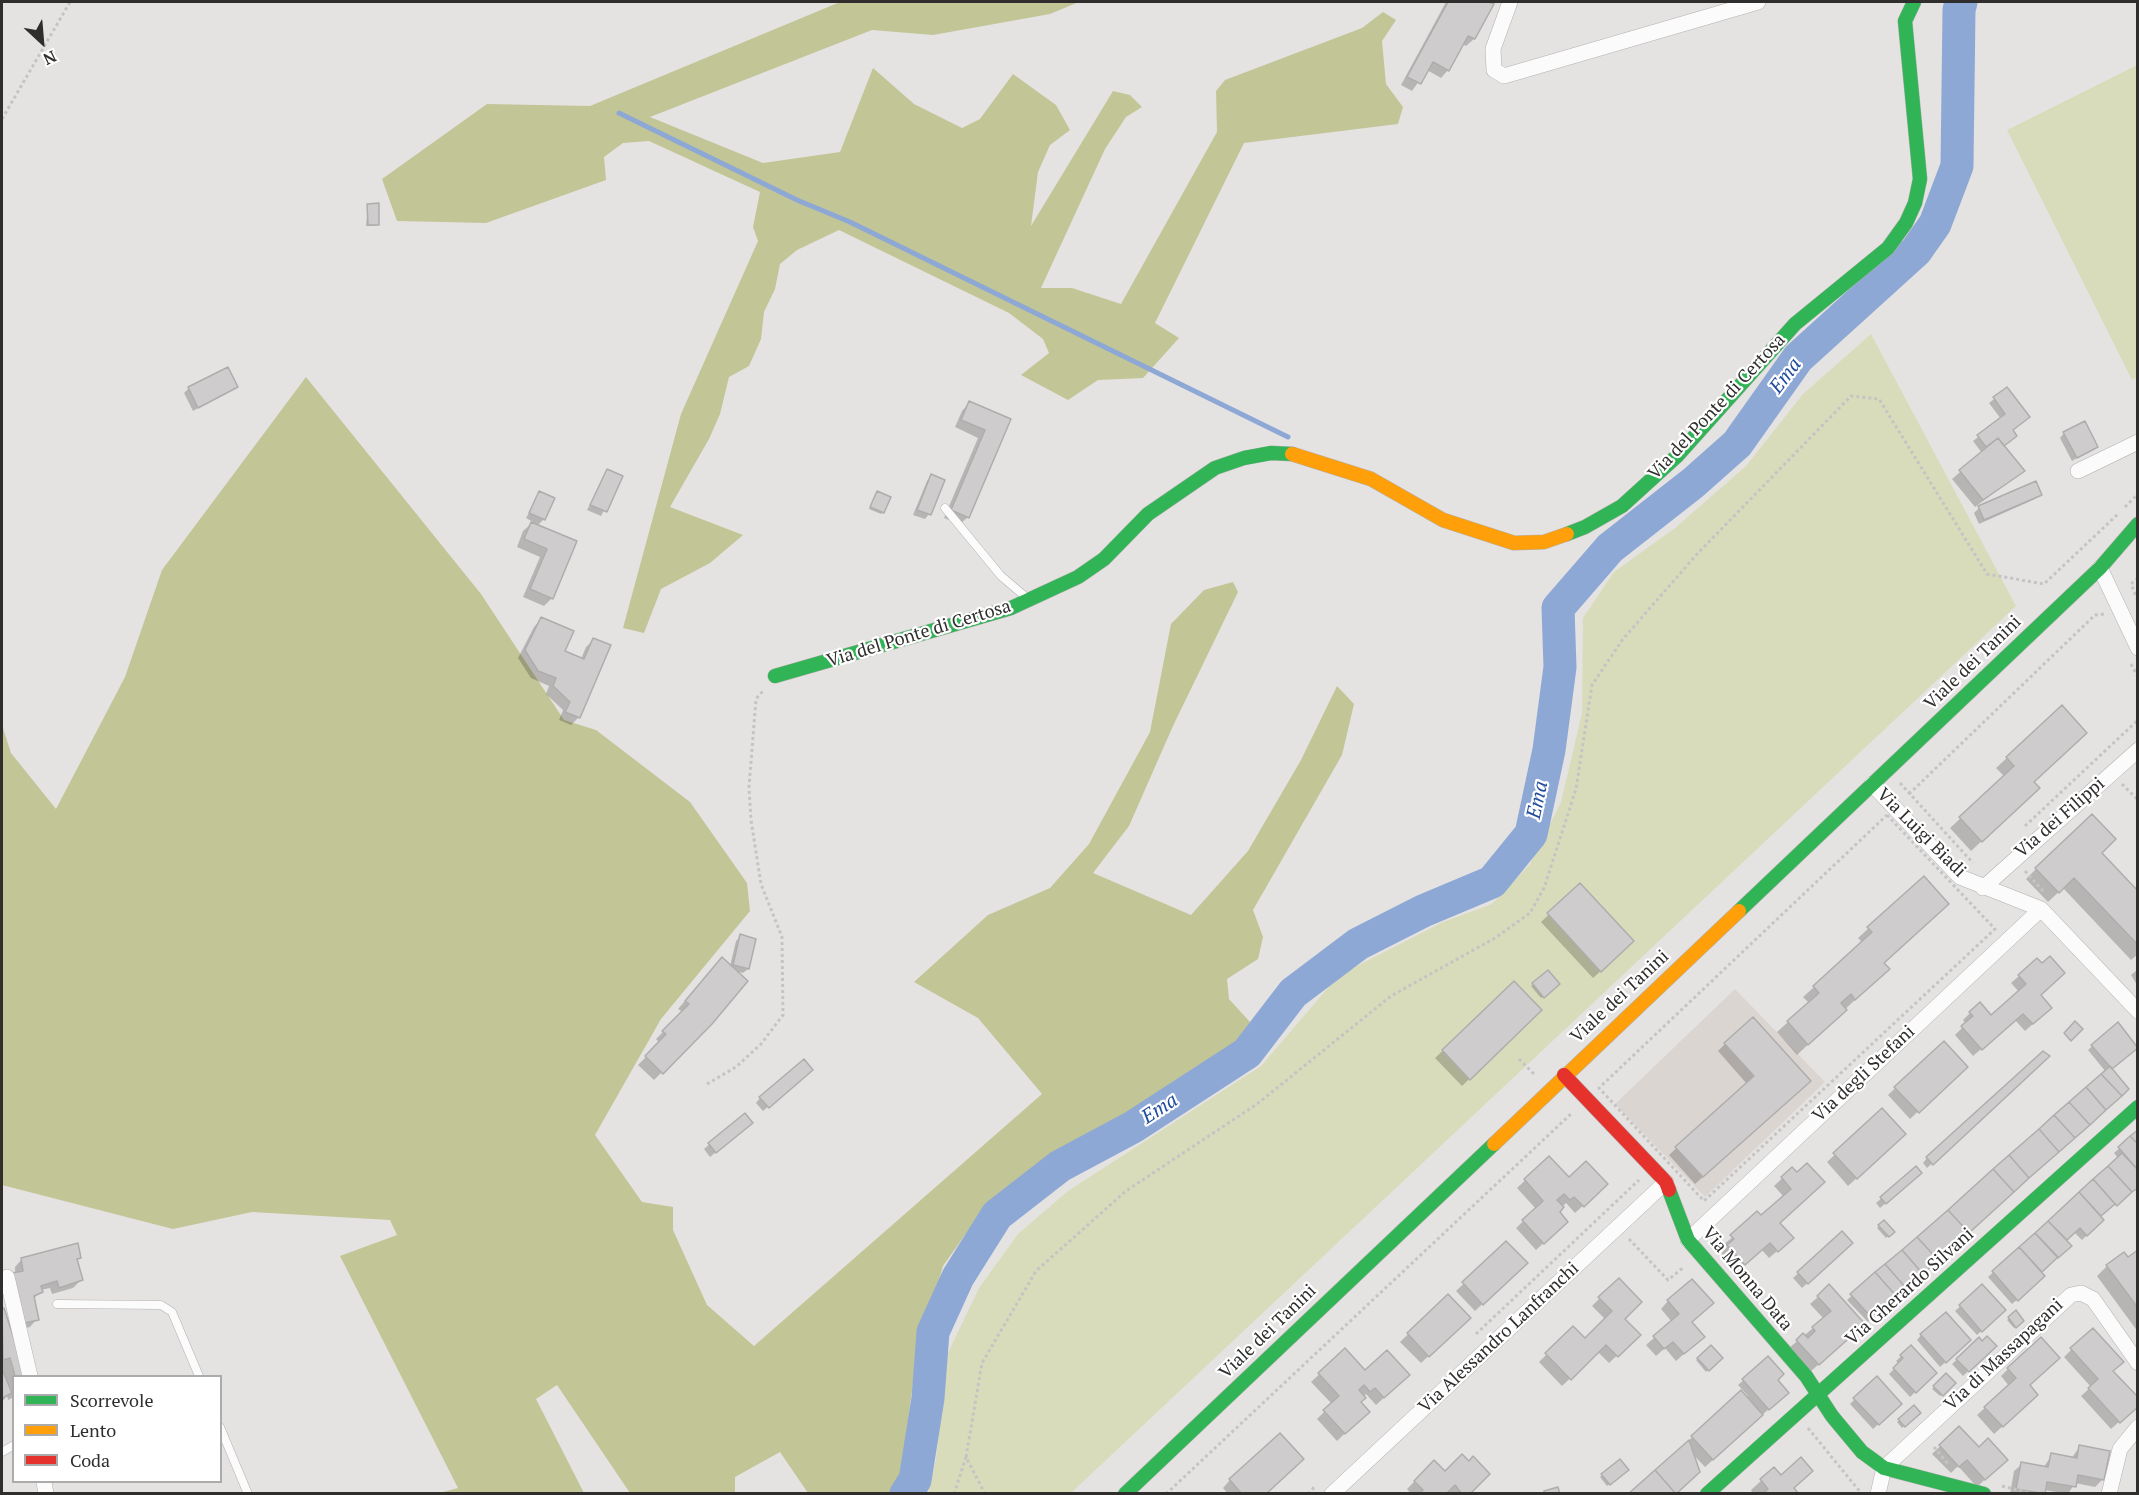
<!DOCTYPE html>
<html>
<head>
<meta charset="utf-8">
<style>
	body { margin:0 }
	#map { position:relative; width:2139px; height:1495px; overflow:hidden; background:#e5e3e2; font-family:"PT Serif",serif }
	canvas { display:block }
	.frame { position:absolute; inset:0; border:3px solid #2f2e2d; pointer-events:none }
	.legend { position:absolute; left:12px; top:1375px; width:210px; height:108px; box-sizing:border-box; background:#fff; border:2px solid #acabab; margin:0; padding:8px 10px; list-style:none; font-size:18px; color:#2f2e2d }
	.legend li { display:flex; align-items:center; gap:12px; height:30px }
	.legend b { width:30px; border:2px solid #acabab }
	.north { position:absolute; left:12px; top:12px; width:60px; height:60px; -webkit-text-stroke:4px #fff; paint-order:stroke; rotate:154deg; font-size:16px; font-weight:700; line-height:24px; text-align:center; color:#2f2e2d }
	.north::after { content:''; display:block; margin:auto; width:21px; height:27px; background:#2f2e2d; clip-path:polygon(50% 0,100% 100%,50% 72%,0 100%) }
</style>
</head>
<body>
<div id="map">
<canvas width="2139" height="1495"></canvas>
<div class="frame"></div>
<ul class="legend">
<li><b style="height:8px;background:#30b455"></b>Scorrevole</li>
<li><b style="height:8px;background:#ff9f0a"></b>Lento</li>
<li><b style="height:8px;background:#e5322d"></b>Coda</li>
</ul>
<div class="north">N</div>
</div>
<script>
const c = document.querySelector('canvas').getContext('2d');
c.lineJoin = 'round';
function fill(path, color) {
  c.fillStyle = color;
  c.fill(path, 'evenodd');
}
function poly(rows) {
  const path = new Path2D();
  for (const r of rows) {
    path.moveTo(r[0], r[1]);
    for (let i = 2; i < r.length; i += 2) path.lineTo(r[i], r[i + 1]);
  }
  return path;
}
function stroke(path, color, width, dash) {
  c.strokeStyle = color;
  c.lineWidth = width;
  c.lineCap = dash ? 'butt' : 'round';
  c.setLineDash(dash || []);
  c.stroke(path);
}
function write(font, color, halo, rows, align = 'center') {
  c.font = font + ' "PT Serif",serif';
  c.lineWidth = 4.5;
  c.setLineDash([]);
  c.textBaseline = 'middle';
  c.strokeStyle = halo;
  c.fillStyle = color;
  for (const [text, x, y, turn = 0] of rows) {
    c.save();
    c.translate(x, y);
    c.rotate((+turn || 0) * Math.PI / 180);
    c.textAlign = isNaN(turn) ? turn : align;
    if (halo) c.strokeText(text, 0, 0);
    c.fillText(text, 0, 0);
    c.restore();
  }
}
fill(poly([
	[1735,989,1825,1082,1705,1197,1615,1104]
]), '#dbd5d1');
fill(poly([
	[2137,65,2138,377,2132,380,2007,130],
	[1871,334,2016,606,1071,1493,928,1494,936,1459,947,1355,979,1288,1018,1234,1068,1191,1261,1066,1339,975,1443,922,1492,904,1530,864,1561,802,1582,713,1583,618,1614,572,1675,528,1746,466,1803,394]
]), '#d9dcba');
fill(poly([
	[840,2,1079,2,1050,14,933,35,872,30,650,117,763,163,840,152,873,68,914,104,962,128,980,119,1013,74,1056,105,1070,130,1050,145,1038,172,1031,226,1113,91,1130,95,1142,107,1126,117,1105,149,1041,288,1072,288,1121,304,1217,132,1216,91,1225,80,1362,28,1383,12,1396,20,1382,41,1386,84,1403,107,1398,124,1244,143,1155,323,1179,338,1143,378,1098,380,1068,400,1021,375,1049,353,1043,339,1009,313,839,230,797,250,780,264,775,289,764,312,761,339,749,366,729,377,720,414,709,439,670,507,743,535,710,563,661,589,644,633,623,628,681,414,758,241,753,227,760,192,649,141,623,143,604,157,606,180,486,223,397,221,382,179,487,104,590,106],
	[306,377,481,594,564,720,596,730,690,802,747,883,750,911,661,1019,595,1135,642,1202,673,1207,673,1230,707,1305,754,1346,1042,1094,978,1018,914,982,988,915,1050,888,1089,844,1150,732,1171,624,1204,590,1233,582,1238,592,1173,726,1129,826,1093,873,1191,915,1248,851,1301,760,1337,686,1354,704,1342,755,1253,910,1263,937,1258,959,1227,979,1229,999,1250,1022,1233,1049,1105,1126,982,1211,943,1266,916,1360,900,1481,893,1493,808,1493,780,1452,735,1477,735,1493,630,1493,557,1385,536,1399,584,1493,439,1493,458,1488,340,1256,397,1235,390,1220,252,1212,173,1229,2,1185,2,725,11,753,56,809,125,677,162,570]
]), '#c2c596');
fill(poly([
	[1446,2,1486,2,1492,5,1474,39,1466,46,1462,44,1448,70,1441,78,1427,70,1412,91,1401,85],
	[368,205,377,224,375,226,366,226],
	[237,386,193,411,184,393,189,388],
	[2007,389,2011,431,2003,446,2023,471,1975,507,1952,479,1982,453,1973,441,2001,419,1989,403],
	[969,403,1009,420,968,517,960,524,944,518,978,438,955,427,962,411],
	[2064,433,2096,446,2072,461,2060,438],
	[607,471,621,477,601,516,587,510],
	[931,476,929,514,925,519,913,515,927,481],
	[540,493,544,519,537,526,575,542,552,598,544,606,523,597,540,557,517,547,523,531,533,522,526,518],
	[2040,494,2035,499,1979,524,1974,513,1979,508],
	[876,495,883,512,881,514,869,509],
	[541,619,563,652,581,659,586,647,593,640,579,717,571,725,559,720,563,710,546,694,549,686,531,678,518,658,534,627],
	[2062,707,2028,798,1971,851,1950,828,2005,777,1996,768],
	[2100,853,2138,894,2138,954,2131,960,2063,888,2048,902,2026,879,2036,869],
	[1923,878,1882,963,1877,979,1797,1055,1777,1032,1809,1003,1803,997,1863,943,1858,938],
	[1580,885,1625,949,1593,978,1541,922],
	[741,936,748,969,743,973,735,971,711,1023,654,1080,638,1065,660,1043,656,1039,683,1012,678,1009,714,967,730,966,736,941],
	[2138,969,2138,984,2137,985,2131,975],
	[1548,972,1558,984,1541,998,1531,986],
	[2019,976,2039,995,2043,1015,2025,1031,2015,1020,1973,1056,1955,1035,1966,1024,1963,1020,1970,1013,1991,1017,2019,992,2011,983],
	[1514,983,1540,1010,1462,1086,1435,1058],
	[2118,1024,2137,1047,2111,1070,1960,1239,1868,1322,1847,1300,2106,1072,2088,1050],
	[1943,1043,1958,1074,1910,1119,1888,1095],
	[1725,1044,1801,1089,1695,1184,1669,1155,1747,1084,1718,1051],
	[2048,1056,1927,1168,1923,1163,1927,1158],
	[806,1074,763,1111,756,1103,760,1098],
	[1882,1110,1896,1142,1848,1186,1827,1162],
	[744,1115,746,1127,710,1157,704,1149],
	[2138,1132,2138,1186,2099,1217,2102,1220,2082,1240,2074,1232,2065,1240,2065,1251,2040,1273,2039,1281,2012,1304,1988,1277,2118,1158,2114,1153],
	[1549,1158,1569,1179,1598,1192,1575,1213,1566,1203,1562,1207,1558,1212,1559,1229,1536,1250,1516,1228,1536,1209,1517,1188],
	[1916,1168,1915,1178,1880,1208,1876,1203],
	[1792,1169,1797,1174,1779,1223,1784,1245,1769,1258,1761,1249,1737,1272,1721,1254,1727,1247,1724,1244,1784,1197,1774,1186],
	[1884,1222,1893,1232,1886,1238,1877,1228],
	[1842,1233,1851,1243,1802,1288,1793,1278],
	[1506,1243,1526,1263,1475,1311,1456,1291],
	[2138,1252,2138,1332,2097,1276,2107,1266,2128,1259],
	[80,1258,76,1261,81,1280,73,1288,52,1294,50,1288,41,1290,33,1300,37,1319,30,1327,17,1330,15,1267,22,1259],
	[1618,1280,1623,1319,1639,1335,1609,1363,1598,1352,1562,1386,1539,1362,1573,1328,1584,1340,1606,1320,1592,1306],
	[1982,1287,2004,1310,1977,1335,1955,1311],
	[1448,1296,1469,1318,1421,1363,1400,1342],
	[1818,1297,1856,1331,1810,1372,1789,1348,1824,1319,1810,1304],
	[1668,1301,1691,1323,1695,1344,1676,1361,1665,1348,1656,1356,1646,1345,1672,1322,1661,1309],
	[3,1310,25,1376,14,1376,14,1397,8,1400,7,1396,2,1402],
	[2015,1313,2022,1321,2014,1328,2007,1320],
	[1921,1335,1964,1345,1940,1367,1917,1340],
	[1979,1339,1995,1346,1963,1376,1952,1364],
	[1711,1347,1721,1358,1706,1372,1696,1360],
	[1911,1347,1935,1373,1910,1397,1889,1374,1899,1364,1896,1361],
	[2072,1349,2138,1405,2111,1429,2081,1396,2091,1387,2064,1357],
	[1344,1351,1365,1373,1401,1382,1376,1405,1366,1394,1359,1403,1360,1419,1337,1441,1317,1419,1332,1404,1311,1382],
	[1768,1358,1782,1397,1705,1467,1684,1445,1741,1392,1746,1398,1748,1396,1738,1385],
	[2008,1369,2028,1386,2029,1403,1994,1434,1977,1415,2009,1386,2001,1376],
	[1946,1375,1953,1383,1940,1396,1932,1389],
	[1876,1378,1900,1404,1873,1429,1850,1404],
	[1914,1407,1919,1413,1902,1428,1897,1422],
	[1959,1428,1998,1467,1977,1487,1958,1466,1951,1473,1932,1454],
	[2080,1446,2103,1479,2095,1487,2075,1483,2068,1494,2044,1490,2044,1494,2010,1494,2014,1471,2022,1464,2043,1468,2052,1455,2071,1459],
	[1620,1461,1627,1470,1607,1486,1600,1477],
	[1434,1462,1468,1494,1411,1494,1407,1489],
	[1774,1469,1793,1489,1797,1494,1753,1494,1751,1490],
	[1230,1480,1265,1494,1228,1494,1223,1488]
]), '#0003');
stroke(poly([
	[619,113,797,200,850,222,1288,437]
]), '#8ea8d6', 5);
stroke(poly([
	[906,1494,915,1480,928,1398,933,1332,958,1277,997,1215,1060,1166,1133,1127,1247,1053,1293,993,1358,944,1423,911,1492,882,1531,834,1549,750,1560,667,1558,608,1610,548,1693,483,1737,444,1798,358,1916,251,1935,224,1957,166,1959,10,1961,2]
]), '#8ea8d6', 33);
const building = poly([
	[1448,2,1489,2,1494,4,1475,39,1468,36,1449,71,1433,62,1421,84,1407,77,1448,2],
	[379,203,379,225,368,225,367,204,379,203],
	[228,367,238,387,198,408,188,387,228,367],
	[2007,387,2030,417,2013,430,2017,436,2004,446,1998,438,1986,447,1977,435,2005,414,1993,397,2007,387],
	[969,401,1011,419,969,518,951,510,985,430,961,420,969,401],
	[2085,421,2098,447,2077,458,2063,432,2085,421],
	[1998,438,2025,471,1983,500,1959,470,1998,438],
	[607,469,623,476,607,512,590,505,607,469],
	[931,474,945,480,931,515,917,510,931,474],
	[2036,481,2042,495,1984,520,1978,506,2036,481],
	[539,491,555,498,545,520,529,513,539,491],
	[877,491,891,497,884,513,870,507,877,491],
	[531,522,577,541,553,599,530,589,547,549,524,539,531,522],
	[541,617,574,631,565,651,584,659,593,638,611,645,580,718,565,712,570,702,553,686,556,678,538,671,525,650,541,617],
	[2062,705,2087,733,2034,782,2040,788,1982,842,1959,817,2014,766,2006,757,2062,705],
	[2092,814,2116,839,2102,853,2138,891,2138,945,2074,878,2059,893,2035,868,2092,814],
	[1924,876,1949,904,1884,963,1890,969,1855,1000,1851,994,1841,1003,1847,1010,1808,1045,1787,1021,1819,993,1813,986,1872,932,1867,927,1924,876],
	[1580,883,1634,941,1601,972,1547,913,1580,883],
	[740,934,756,939,749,969,733,965,740,934],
	[2050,956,2065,973,2041,995,2052,1008,2033,1024,2023,1014,1982,1050,1961,1026,1973,1016,1969,1012,1980,1002,1991,1015,2026,984,2018,975,2037,958,2042,963,2050,956],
	[722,957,748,981,712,1024,663,1074,645,1056,666,1034,662,1031,689,1004,685,1001,722,957],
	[1548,970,1560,984,1544,998,1532,983,1548,970],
	[1514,981,1542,1010,1470,1080,1442,1050,1514,981],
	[1753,1017,1811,1081,1703,1177,1675,1147,1754,1076,1724,1043,1753,1017],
	[2075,1021,2083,1029,2071,1041,2064,1033,2075,1021],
	[2118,1022,2138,1048,2112,1069,2091,1045,2118,1022],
	[1944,1041,1968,1067,1919,1113,1894,1087,1944,1041],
	[2043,1051,2050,1056,1933,1165,1926,1157,2043,1051],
	[804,1059,813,1070,769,1108,759,1097,804,1059],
	[2110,1066,2129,1089,2122,1096,2101,1074,2110,1066],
	[2101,1074,2122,1096,2106,1110,2086,1087,2101,1074],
	[2086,1087,2106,1110,2090,1125,2069,1102,2086,1087],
	[2069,1102,2090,1125,2075,1138,2054,1115,2069,1102],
	[1882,1108,1906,1134,1857,1179,1833,1153,1882,1108],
	[745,1113,753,1123,716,1153,708,1143,745,1113],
	[2054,1115,2075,1138,2059,1152,2039,1129,2054,1115],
	[2039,1129,2059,1152,2029,1178,2009,1155,2039,1129],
	[2138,1130,2138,1144,2130,1136,2138,1130],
	[2130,1136,2138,1144,2138,1170,2118,1147,2130,1136],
	[2122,1153,2138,1170,2138,1188,2132,1192,2108,1166,2122,1153],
	[2009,1155,2029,1178,2014,1192,1993,1169,2009,1155],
	[1549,1156,1569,1177,1586,1161,1608,1184,1584,1207,1574,1197,1570,1200,1564,1194,1557,1200,1564,1207,1560,1212,1568,1222,1544,1244,1522,1220,1543,1201,1524,1179,1549,1156],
	[1807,1163,1825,1182,1780,1223,1794,1238,1778,1252,1770,1243,1745,1265,1727,1245,1734,1239,1730,1235,1757,1211,1761,1215,1791,1189,1781,1177,1792,1167,1797,1172,1807,1163],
	[1916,1166,1922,1173,1886,1204,1880,1197,1916,1166],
	[2108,1166,2132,1192,2117,1206,2093,1179,2108,1166],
	[1993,1169,2014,1192,1969,1233,1948,1210,1993,1169],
	[2093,1179,2115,1204,2101,1216,2079,1192,2093,1179],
	[2079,1192,2104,1220,2087,1236,2080,1228,2067,1240,2048,1221,2079,1192],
	[1948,1210,1969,1233,1938,1260,1917,1237,1948,1210],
	[1884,1220,1895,1232,1889,1237,1878,1225,1884,1220],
	[2048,1221,2072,1246,2058,1258,2035,1233,2048,1221],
	[1842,1231,1853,1243,1808,1284,1797,1272,1842,1231],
	[2035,1233,2058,1257,2042,1272,2019,1247,2035,1233],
	[1917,1237,1938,1260,1923,1274,1902,1250,1917,1237],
	[1506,1241,1528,1263,1483,1305,1462,1282,1506,1241],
	[78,1243,81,1258,77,1259,83,1280,59,1288,57,1281,41,1286,43,1292,34,1296,39,1320,24,1323,12,1273,23,1271,21,1258,78,1243],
	[2019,1247,2045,1276,2018,1301,1992,1271,2019,1247],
	[1902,1250,1923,1274,1906,1288,1885,1264,1902,1250],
	[2138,1250,2138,1308,2106,1265,2124,1252,2128,1257,2138,1250],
	[1885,1264,1906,1288,1897,1297,1875,1272,1885,1264],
	[1875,1272,1897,1297,1873,1319,1850,1294,1875,1272],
	[1619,1278,1642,1302,1625,1319,1641,1335,1618,1357,1606,1345,1571,1380,1545,1353,1573,1326,1585,1338,1612,1311,1598,1297,1619,1278],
	[1692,1279,1714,1303,1692,1322,1705,1337,1684,1354,1673,1342,1664,1349,1653,1336,1679,1314,1667,1300,1692,1279],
	[1829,1284,1865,1324,1819,1365,1796,1340,1803,1333,1808,1338,1815,1331,1812,1327,1831,1311,1817,1296,1829,1284],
	[1982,1284,2006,1310,1982,1332,1959,1305,1982,1284],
	[1448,1294,1471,1318,1429,1357,1407,1333,1448,1294],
	[4,1308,26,1376,15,1376,10,1358,3,1360,2,1309,4,1308],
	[2016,1310,2024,1321,2016,1328,2008,1317,2016,1310],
	[1946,1312,1971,1340,1946,1363,1920,1334,1946,1312],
	[2093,1328,2124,1362,2113,1371,2138,1397,2138,1407,2120,1423,2088,1388,2098,1379,2070,1348,2093,1328],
	[1987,1336,1997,1346,1969,1372,1956,1359,1979,1337,1982,1341,1987,1336],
	[2041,1337,2060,1358,2030,1385,2038,1395,2003,1427,1984,1407,2016,1378,2007,1368,2041,1337],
	[1711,1345,1723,1358,1709,1371,1697,1358,1711,1345],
	[1911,1345,1937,1373,1916,1393,1893,1368,1903,1358,1900,1355,1911,1345],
	[1345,1348,1365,1370,1387,1350,1410,1375,1384,1398,1375,1388,1370,1392,1364,1385,1359,1390,1366,1398,1361,1402,1370,1412,1345,1434,1323,1410,1339,1396,1318,1373,1345,1348],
	[1768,1356,1784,1374,1778,1380,1789,1393,1769,1410,1742,1379,1768,1356],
	[2,1369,12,1393,2,1398,2,1369],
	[1946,1373,1956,1383,1943,1396,1933,1386,1946,1373],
	[1877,1376,1902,1404,1879,1425,1853,1398,1877,1376],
	[1741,1390,1763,1415,1713,1460,1691,1436,1741,1390],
	[1914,1405,1921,1413,1905,1427,1898,1419,1914,1405],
	[1959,1426,1979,1447,1988,1438,2008,1460,1985,1480,1967,1460,1959,1467,1939,1445,1959,1426],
	[1280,1433,1304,1459,1266,1494,1242,1494,1229,1479,1280,1433],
	[1689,1440,1700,1472,1676,1494,1655,1470,1689,1440],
	[2079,1445,2110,1451,2104,1480,2078,1475,2076,1487,2047,1482,2045,1494,2016,1489,2021,1462,2048,1467,2051,1453,2077,1458,2079,1445],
	[1462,1454,1469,1461,1473,1456,1490,1474,1470,1494,1462,1494,1455,1485,1446,1494,1419,1494,1423,1490,1414,1481,1434,1460,1445,1471,1462,1454],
	[1801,1457,1813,1471,1794,1488,1799,1494,1763,1494,1768,1489,1760,1479,1774,1467,1781,1475,1801,1457],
	[1620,1459,1629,1470,1610,1485,1601,1474,1620,1459],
	[1655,1470,1676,1494,1628,1494,1655,1470],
	[1558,1487,1560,1494,1544,1494,1544,1491,1558,1487]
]);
fill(building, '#cecccd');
stroke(building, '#aeadad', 1.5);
const lane = poly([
	[945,508,1001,576,1027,598],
	[57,1304,161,1305,172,1312,199,1376],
	[220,1427,248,1494],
	[2,1452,14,1445]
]);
const street = poly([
	[1510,2,1493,49,1494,70,1504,76,1758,2],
	[2078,471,2138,442],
	[2100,568,2138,648],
	[1872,784,1960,877,2041,909,2138,1011],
	[1983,888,2138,750],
	[1688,1240,2041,909],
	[7,1277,30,1376],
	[44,1482,46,1494],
	[1332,1494,1666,1182],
	[1878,1494,1884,1468,2071,1295,2081,1293,2093,1299,2138,1363],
	[2109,1494,2120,1449,2138,1427]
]);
const fast = poly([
	[1567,534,1585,527,1622,506,1677,456,1795,324,1888,248,1906,223,1915,203,1920,179,1905,21,1914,2],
	[775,676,1011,608,1078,577,1104,559,1148,514,1215,468,1244,458,1271,453,1292,454],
	[1739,911,2100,568,2138,524],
	[1669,1190,1688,1240,1806,1376,1832,1416,1862,1452,1884,1468,1984,1494],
	[1125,1494,1494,1144],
	[1707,1494,2138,1107]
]);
const slow = poly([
	[1292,454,1371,479,1443,520,1514,543,1544,542,1567,534],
	[1494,1144,1739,911]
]);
const jam = poly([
	[1564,1075,1666,1182,1669,1190]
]);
stroke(lane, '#b2b0b0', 9);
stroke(street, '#b2b0b0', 16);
stroke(fast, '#b2b0b0', 15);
stroke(slow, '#b2b0b0', 15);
stroke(jam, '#b2b0b0', 15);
stroke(poly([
	[2,119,70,2],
	[2125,507,2138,494],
	[2138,578,2131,584,2138,601],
	[2131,664,2138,677],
	[1900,783,1973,863],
	[2122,784,2138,800],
	[1909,794,2095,615,2105,614],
	[1887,815,1995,929,1704,1201,1599,1088,1887,815],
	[2025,826,2138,720],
	[2025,871,2043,891],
	[1519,1059,1535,1075],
	[707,1084,736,1067,761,1044,783,1015,782,937,761,884,751,820,749,787,756,699,763,691],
	[1629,1239,1668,1280,1684,1267],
	[1476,1334,1639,1180],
	[1808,1428,1861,1493],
	[1934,1447,1948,1464],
	[966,1457,982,1363,1036,1271,1126,1191,1257,1104,1391,996,1495,938,1530,913,1544,888,1576,789,1592,685,1623,639,1698,553,1851,396,1879,399,1987,574,2044,584,2118,514],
	[2002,1486,2033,1494],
	[954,1494,966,1457,985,1494],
	[1166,1494,1572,1113],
	[1308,1494,1316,1485]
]), '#c5c4c4', 3, [3, 3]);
stroke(lane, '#fbfbfb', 8);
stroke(street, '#fbfbfb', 15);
stroke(fast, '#30b455', 14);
stroke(slow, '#ff9f0a', 14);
stroke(jam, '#e5322d', 14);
write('18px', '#2f2e2d', '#fff', [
	["Via del Ponte di Certosa",1717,407,-47],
	["Via del Ponte di Certosa",919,634,-17],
	["Viale dei Tanini",1973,663,-44],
	["Via dei Filippi",2060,818,-41],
	["Via Luigi Biadi",1921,833,45],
	["Viale dei Tanini",1620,997,-43],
	["Via degli Stefani",1864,1074,-43],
	["Via Monna Data",1747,1279,50],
	["Via Gherardo Silvani",1910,1287,-42],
	["Viale dei Tanini",1268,1332,-44],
	["Via Alessandro Lanfranchi",1499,1338,-43],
	["Via di Massapagani",2004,1355,-43]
]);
write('italic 20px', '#204c9c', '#fff', [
	["Ema",1786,376,-53],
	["Ema",1538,800,-78],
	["Ema",1160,1109,-33]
]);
</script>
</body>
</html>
